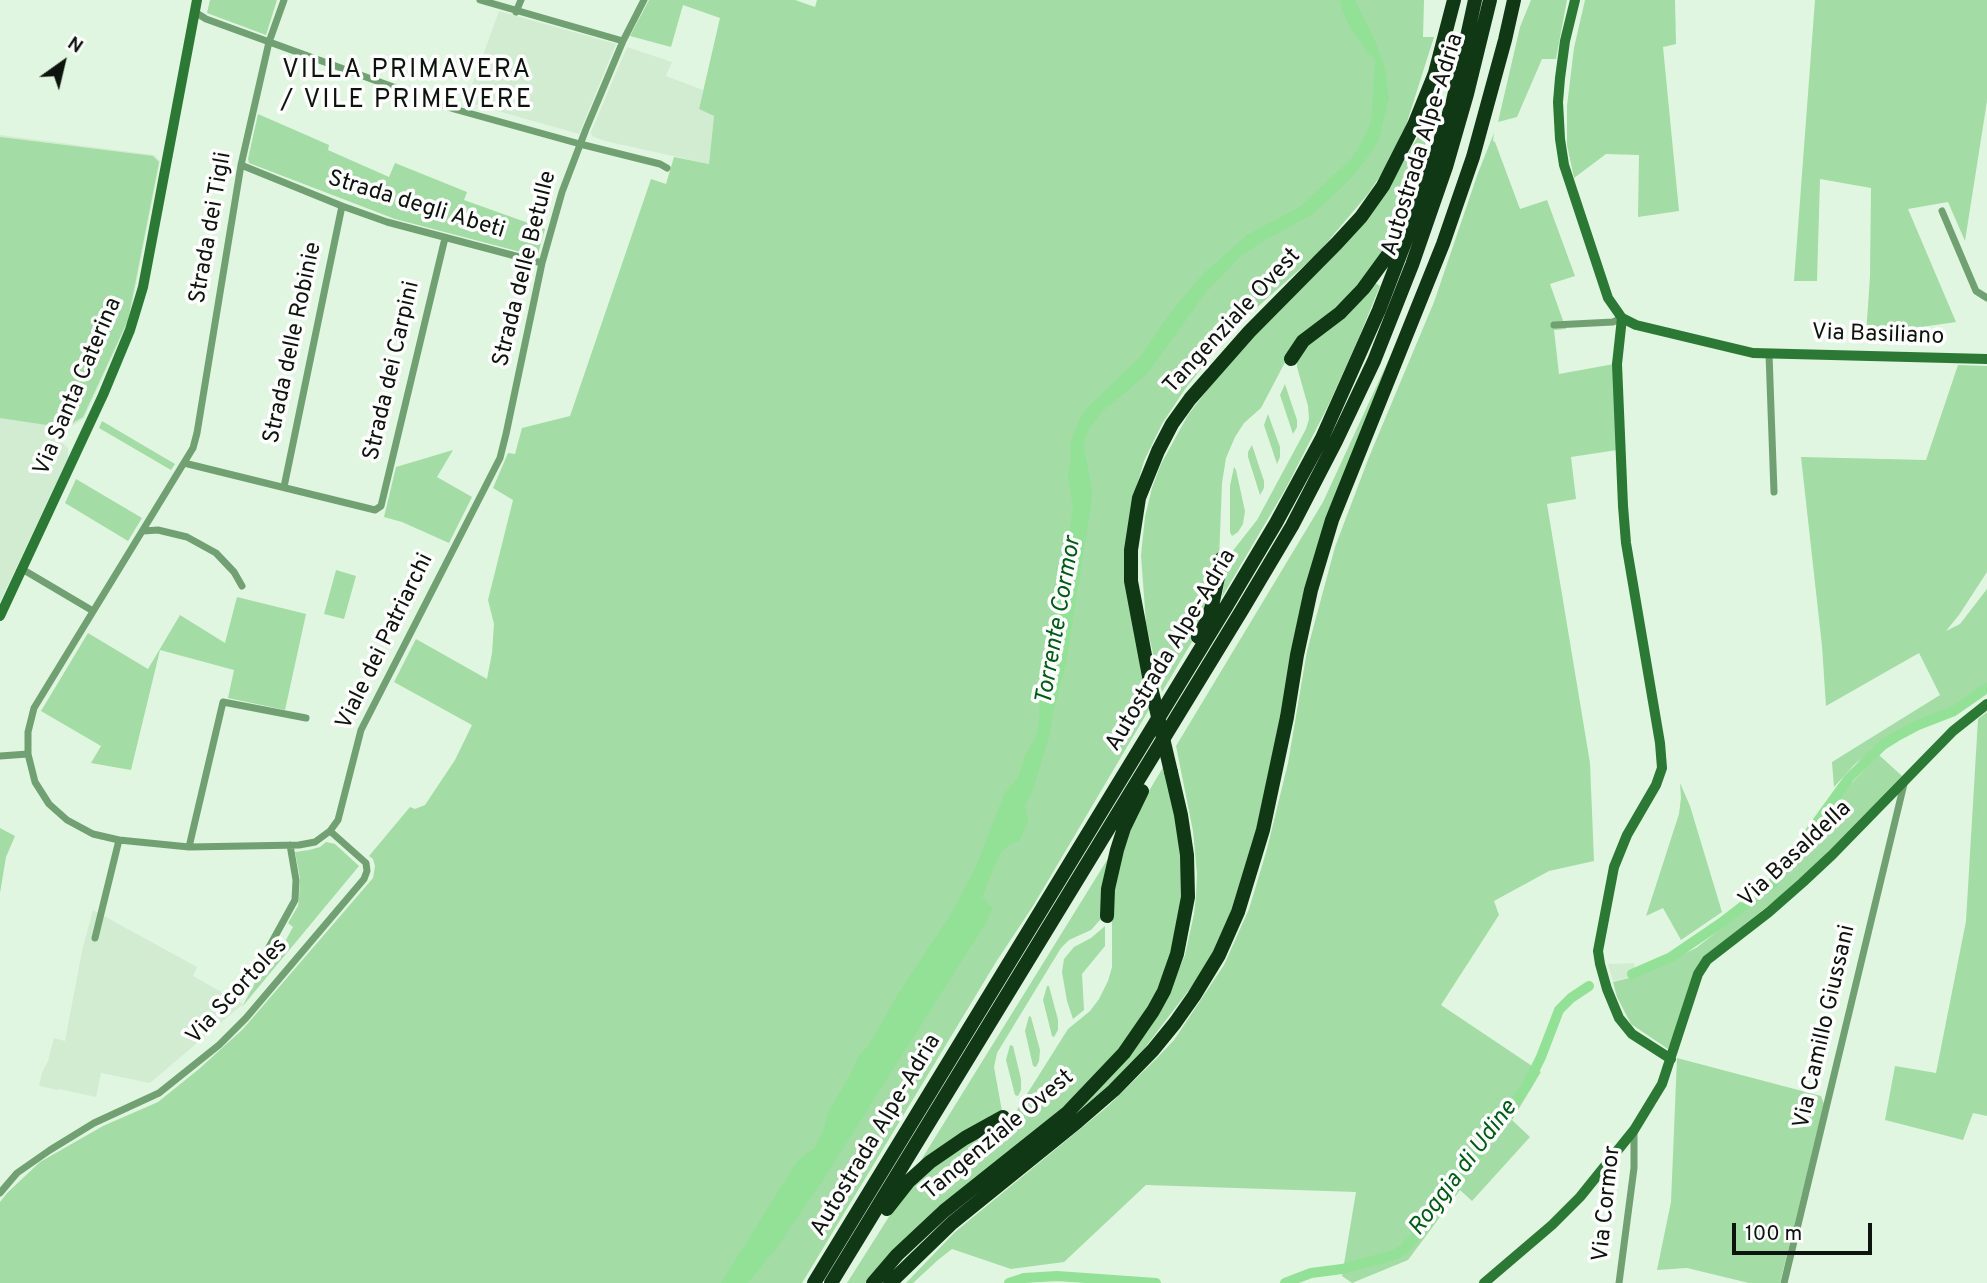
<!DOCTYPE html>
<html>
<head>
<meta charset="utf-8">
<style>
	body { margin:0 }
	#map { position:relative; width:1987px; height:1283px; overflow:hidden; background:#e1f6e1; font-family:Overpass,sans-serif }
	canvas { display:block }
	.north { position:absolute; left:28px; top:28px; width:70px; height:70px; -webkit-text-stroke:5px #fff; paint-order:stroke; rotate:34deg; font-size:19px; font-weight:700; line-height:28px; text-align:center; color:#0d140d }
	.north::after { content:''; display:block; margin:auto; width:24px; height:32px; background:#0d140d; clip-path:polygon(50% 0,100% 100%,50% 72%,0 100%) }
	.scale { position:absolute; left:1732px; top:1223px; width:140px; height:32px; box-sizing:border-box; border:4px solid #0d140d; border-top:0; padding-left:9px; font-size:21px; line-height:24px; white-space:nowrap; color:#0d140d; -webkit-text-stroke:5px #fff; paint-order:stroke }
</style>
</head>
<body>
<div id="map">
<canvas width="1987" height="1283"></canvas>
<div class="north">N</div>
<div class="scale">100 m</div>
</div>
<script>
const c = document.querySelector('canvas').getContext('2d');
c.lineJoin = 'round';
function fill(path, color) {
  c.fillStyle = color;
  c.fill(path, 'evenodd');
}
function poly(rows) {
  const path = new Path2D();
  for (const r of rows) {
    path.moveTo(r[0], r[1]);
    for (let i = 2; i < r.length; i += 2) path.lineTo(r[i], r[i + 1]);
  }
  return path;
}
function stroke(path, color, width, dash) {
  c.strokeStyle = color;
  c.lineWidth = width;
  c.lineCap = dash ? 'butt' : 'round';
  c.setLineDash(dash || []);
  c.stroke(path);
}
function write(font, color, halo, rows, align = 'center') {
  c.font = font + ' Overpass,sans-serif';
  c.lineWidth = 7;
  c.setLineDash([]);
  c.textBaseline = 'middle';
  c.strokeStyle = halo;
  c.fillStyle = color;
  for (const [text, x, y, turn = 0] of rows) {
    c.save();
    c.translate(x, y);
    c.rotate((+turn || 0) * Math.PI / 180);
    c.textAlign = isNaN(turn) ? turn : align;
    if (halo) c.strokeText(text, 0, 0);
    c.fillText(text, 0, 0);
    c.restore();
  }
}
fill(poly([
	[499,11,616,44,579,134,466,102],
	[627,47,672,62,666,76,703,90,699,109,714,116,709,164,605,141,592,136,591,132],
	[0,135,154,155,160,161,129,320,84,418,76,424,61,429,60,441,68,448,68,458,0,602],
	[93,910,197,967,193,976,243,1004,150,1083,101,1073,96,1097,59,1089,58,1090,39,1086,42,1073,48,1061,54,1038,65,1041,82,951],
	[1634,963,1637,976,1613,981,1608,964]
]), '#d1ecd1');
fill(poly([
	[210,0,277,0,266,35,207,13],
	[649,0,795,0,815,7,817,0,1424,0,1423,37,1434,37,1402,138,1386,167,1368,194,1318,253,1243,320,1216,350,1185,389,1162,424,1144,461,1133,499,1126,549,1150,708,1033,906,996,962,802,1283,0,1283,0,1202,7,1193,40,1162,103,1126,158,1102,199,1069,243,1029,373,878,375,866,373,859,369,856,410,807,415,809,425,805,455,760,472,725,394,682,416,639,487,679,492,653,494,624,488,600,513,500,493,488,508,453,515,454,522,428,570,416,651,179,666,184,674,157,709,164,714,116,699,109,720,18,683,5,671,47,630,36],
	[1531,0,1567,0,1556,59,1542,59,1517,117,1498,122,1520,27],
	[1585,0,1675,0,1676,44,1663,47,1679,211,1638,217,1639,155,1606,154,1574,178,1567,145,1567,106,1574,48],
	[1815,0,1987,0,1987,101,1965,241,1948,202,1908,209,1956,322,1866,335,1870,276,1871,188,1820,179,1817,281,1794,281],
	[1440,86,1444,87,1397,231,1366,280,1292,349,1261,408,1244,423,1235,437,1226,458,1222,483,1219,559,1199,630,1162,692,1146,623,1141,555,1145,517,1152,488,1161,464,1188,415,1221,372,1392,182,1420,133],
	[258,114,329,145,328,150,389,177,395,163,467,192,464,200,545,229,538,254,536,256,395,219,249,163,248,159],
	[1494,133,1493,141,1495,142,1520,209,1547,200,1575,276,1550,284,1566,329,1554,330,1559,374,1614,364,1617,450,1571,457,1576,499,1547,504,1590,763,1594,861,1549,871,1494,901,1499,915,1441,1005,1541,1072,1512,1120,1530,1137,1472,1201,1460,1190,1408,1260,1352,1283,1342,1276,1356,1192,1146,1185,1064,1262,1011,1269,952,1249,938,1260,913,1283,906,1283,955,1232,1107,1107,1157,1058,1174,1040,1224,965,1249,909,1267,849,1288,763,1307,651,1335,547,1369,457,1434,302,1478,173],
	[0,137,153,156,159,162,128,320,83,417,73,423,60,427,0,418],
	[1375,283,1380,286,1357,342,1328,406,1286,488,1222,597,1228,557,1257,520,1306,429,1309,419,1308,406,1297,367,1297,362,1302,350],
	[1395,346,1335,504,1264,805,1229,917,1214,951,1195,982,1144,1049,1110,1084,1048,1138,1108,1080,1133,1051,1150,1028,1167,998,1185,955,1194,914,1196,896,1197,874,1193,831,1176,746,1323,502],
	[1958,365,1987,366,1987,572,1959,615,1946,631,1960,624,1987,589,1987,684,1951,709,1934,714,1887,740,1855,764,1834,787,1832,762,1940,695,1919,653,1826,706,1822,646,1801,457,1926,460],
	[1285,384,1297,420,1297,427,1293,434,1280,395],
	[1268,414,1280,447,1280,457,1277,464,1264,425],
	[102,421,175,464,171,470,99,428],
	[1252,445,1264,481,1264,488,1260,495,1248,457,1248,452],
	[453,450,437,477,472,497,449,543,402,522,384,517,396,467],
	[1234,467,1236,470,1245,511,1243,524,1238,532,1232,536,1230,532,1230,486],
	[76,479,142,518,128,541,65,503],
	[336,570,356,576,344,619,324,614],
	[237,597,306,614,285,710,228,698,234,670,160,650,131,770,91,763,101,746,41,711,88,633,148,669,180,615,225,643],
	[1987,712,1987,1116,1973,1113,1963,1140,1885,1120,1895,1066,1936,1073,1966,921,1978,719],
	[1879,755,1902,776,1822,858,1778,898,1707,954,1668,1049,1631,1024,1617,997,1613,982,1637,976,1696,948,1762,897,1784,875,1811,839,1838,797],
	[1165,764,1175,802,1185,889,1167,968,1155,993,1129,1039,1089,1085,865,1283,847,1283,897,1204,921,1176,1015,1113,1068,1029,1090,1011,1099,999,1108,981,1112,967,1112,897,1126,839,1143,801],
	[1680,783,1690,806,1722,912,1681,940,1663,908,1646,916,1679,814,1681,798],
	[0,828,15,836,6,857,0,893],
	[326,842,335,844,359,866,242,1007,258,977,267,975,293,927,288,923,298,906,299,898,300,878,295,852,309,850,320,847],
	[1112,852,1102,916,1100,920,1091,930,1069,940,1061,948,997,1053,994,1067,1002,1111,918,1165],
	[1105,926,1105,946,1082,974,1084,1010,1073,1019,1067,1001,1062,972,1064,959,1074,947,1091,938],
	[1047,986,1049,986,1058,1020,1058,1030,1054,1037,1052,1036,1043,1000],
	[1029,1016,1031,1017,1040,1050,1039,1061,1036,1067,1033,1066,1025,1031],
	[1010,1045,1013,1046,1021,1079,1021,1090,1018,1096,1015,1095,1006,1060],
	[1677,1058,1821,1096,1824,1104,1780,1283,1749,1283,1687,1268,1657,1270,1671,1202]
]), '#a3dca4');
fill(poly([
	[1340,0,1355,0,1376,43,1385,69,1389,97,1379,138,1376,146,1354,175,1323,205,1311,215,1260,243,1239,258,1206,292,1147,374,1103,411,1089,429,1085,441,1085,453,1092,490,1091,505,1066,662,1053,713,1050,733,1033,790,1025,805,1028,822,1019,841,1010,844,1000,853,982,897,992,908,987,921,819,1186,778,1246,748,1283,721,1283,796,1163,807,1153,814,1149,824,1128,828,1112,850,1075,859,1055,868,1046,900,991,951,914,976,867,1003,797,1007,790,1018,778,1025,756,1037,734,1039,722,1041,665,1054,613,1069,534,1073,508,1068,476,1071,460,1070,446,1072,436,1082,415,1087,408,1140,357,1171,312,1202,275,1247,235,1301,206,1352,158,1362,142,1370,124,1372,112,1375,59,1368,53,1350,27,1343,13]
]), '#92e196');
stroke(poly([
	[1632,974,1671,957,1721,923,1773,883,1849,778,1883,745,1899,735,1918,725,1954,711,1987,688],
	[1009,1283,1024,1278,1057,1276,1156,1283],
	[1285,1283,1311,1273,1342,1269,1394,1255,1404,1249,1419,1232,1455,1180,1482,1149,1527,1085,1541,1057,1559,1010,1571,998,1589,986]
]), '#92e196', 10);
stroke(poly([
	[284,0,269,42,241,165,197,433,193,448,34,708,28,732,28,754,35,782,49,804,67,820,93,834,119,840,189,847,299,845,315,842,330,831,338,820,361,730,500,458,506,434,542,263,562,192,586,129,623,41,644,0],
	[480,0,623,41],
	[195,12,206,19,454,109,580,144,660,164,667,168],
	[516,12,521,0],
	[241,165,342,206,387,222,542,263],
	[1942,211,1976,291,1987,298],
	[1554,325,1613,322,1622,318],
	[1769,354,1774,492],
	[184,463,375,510,381,506,445,238],
	[284,487,342,206],
	[143,531,158,530,187,537,216,553,234,572,242,586],
	[22,569,93,611],
	[0,756,28,754],
	[189,847,223,702,306,718],
	[95,938,119,840],
	[257,969,295,900,296,880,290,845],
	[0,1193,17,1173,50,1150,94,1123,159,1093,219,1045,246,1018,364,879,367,871,366,863,330,831],
	[1619,1283,1634,1168,1634,1131],
	[1784,1283,1904,784]
]), '#71a172', 7);
stroke(poly([
	[1575,0,1565,41,1560,78,1558,102,1560,139,1564,165,1608,298,1622,318,1636,325,1753,353,1987,359],
	[1622,318,1617,364,1623,506,1626,543,1660,743,1662,768,1656,785,1627,835,1614,867,1598,951,1600,964,1607,989,1619,1018,1632,1034,1671,1059],
	[0,616,103,395,130,330,143,287,197,0],
	[1484,1283,1552,1225,1580,1197,1634,1130,1662,1084,1698,974,1707,960,1769,912,1802,883,1832,855,1953,731,1987,704]
]), '#2b7934', 10);
stroke(poly([
	[1291,359,1303,341,1340,313,1363,289,1390,252,1402,231],
	[1198,637,1207,621,1212,606,1222,558],
	[1151,687,1131,581,1131,550,1139,498,1158,451,1172,424,1190,399,1249,332,1337,243,1361,217,1383,186,1414,125,1435,73,1454,0],
	[1107,916,1108,889,1117,850,1124,828,1142,791],
	[887,1209,909,1181,930,1162,965,1138,1003,1117],
	[814,1283,1226,607,1276,523,1322,438,1379,310,1420,203,1453,101,1475,0],
	[831,1283,1242,610,1292,526,1336,441,1374,361,1412,265,1446,167,1467,94,1490,0],
	[873,1283,897,1255,944,1211,1067,1113,1124,1053,1153,1011,1164,991,1177,954,1188,897,1187,855,1181,815,1171,772],
	[890,1283,952,1223,1077,1122,1114,1090,1153,1050,1175,1023,1194,996,1219,955,1238,912,1263,830,1287,717,1297,655,1311,590,1332,520,1443,244,1473,157,1505,40,1514,0]
]), '#103815', 14);
stroke(poly([
	[1151,687,1171,772]
]), '#103815', 14);
write('23px', '#0d140d', '#fff', [
	["Autostrada Alpe-Adria",1424,145,-73],
	["Strada degli Abeti",416,206,17],
	["Strada dei Tigli",212,228,-80],
	["Strada delle Betulle",526,269,-76],
	["Tangenziale Ovest",1233,322,-47],
	["Via Basiliano",1878,336,2],
	["Strada delle Robinie",294,343,-78],
	["Strada dei Carpini",393,371,-77],
	["Via Santa Caterina",79,387,-67],
	["Viale dei Patriarchi",386,642,-64],
	["Autostrada Alpe-Adria",1172,651,-59],
	["Via Basaldella",1796,855,-43],
	["Via Scortoles",238,992,-47],
	["Via Camillo Giussani",1826,1027,-77],
	["Autostrada Alpe-Adria",877,1136,-59],
	["Tangenziale Ovest",999,1136,-40],
	["Via Cormor",1608,1204,-84]
]);
write('italic 24px', '#005b15', '#fff', [
	["Torrente Cormor",1060,621,-80],
	["Roggia di Udine",1464,1169,-53]
]);
c.letterSpacing = '2px';
write('26px', '#0d140d', '#fff', [
	["VILLA PRIMAVERA",407,72],
	["/ VILE PRIMEVERE",407,102]
]);
c.letterSpacing = '0px';
</script>
</body>
</html>
